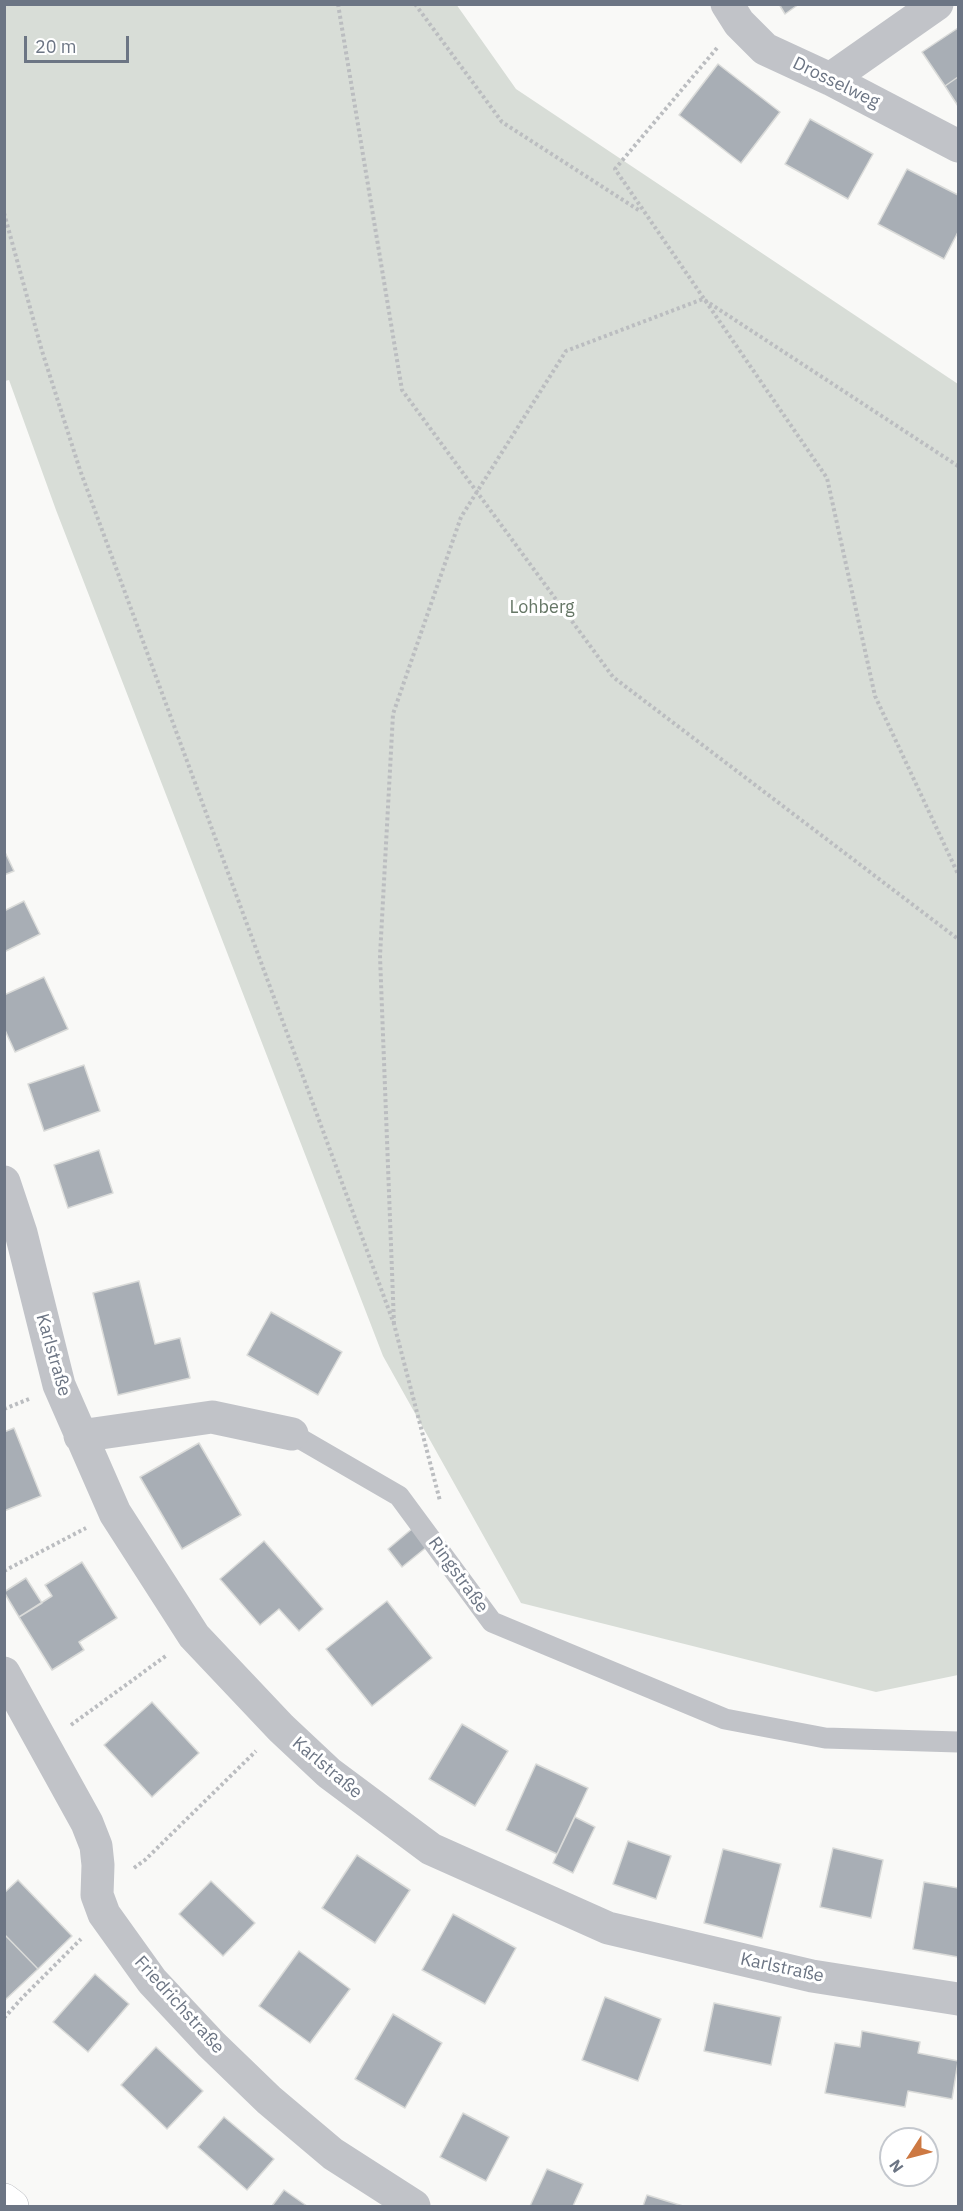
<!DOCTYPE html>
<html>
<head>
<meta charset="utf-8">
<style>
	body { margin:0 }
	#map { position:relative; width:963px; height:2211px; overflow:hidden; background:#f9f9f7; font-family:"IBM Plex Sans",sans-serif }
	canvas { display:block }
	.frame { position:absolute; inset:0; border:6px solid #6c7584; pointer-events:none }
	.north { position:absolute; left:879px; top:2127px; width:60px; height:60px; box-sizing:border-box; background:#fff; border:2px solid #c4c8ce; border-radius:50%; rotate:234deg; font-size:16px; font-weight:700; line-height:24px; text-align:center; color:#6c7584 }
	.north::after { content:''; display:block; margin:auto; width:21px; height:27px; background:#cd7943; clip-path:polygon(50% 0,100% 100%,50% 72%,0 100%) }
	.scale { position:absolute; left:24px; top:36px; width:105px; height:27px; box-sizing:border-box; border:3px solid #6c7584; border-top:0; padding-left:8px; font-size:18px; line-height:21px; white-space:nowrap; color:#6c7584; -webkit-text-stroke:4px #fff; paint-order:stroke }
</style>
</head>
<body>
<div id="map">
<canvas width="963" height="2211"></canvas>
<div class="frame"></div>
<div class="north">N</div>
<div class="scale">20 m</div>
</div>
<script>
const c = document.querySelector('canvas').getContext('2d');
c.lineJoin = 'round';
function fill(path, color) {
  c.fillStyle = color;
  c.fill(path, 'evenodd');
}
function poly(rows) {
  const path = new Path2D();
  for (const r of rows) {
    path.moveTo(r[0], r[1]);
    for (let i = 2; i < r.length; i += 2) path.lineTo(r[i], r[i + 1]);
  }
  return path;
}
function stroke(path, color, width, dash) {
  c.strokeStyle = color;
  c.lineWidth = width;
  c.lineCap = dash ? 'butt' : 'round';
  c.setLineDash(dash || []);
  c.stroke(path);
}
function write(font, color, halo, rows, align = 'center') {
  c.font = font + ' "IBM Plex Sans",sans-serif';
  c.lineWidth = 6;
  c.setLineDash([]);
  c.textBaseline = 'middle';
  c.strokeStyle = halo;
  c.fillStyle = color;
  for (const [text, x, y, turn = 0] of rows) {
    c.save();
    c.translate(x, y);
    c.rotate((+turn || 0) * Math.PI / 180);
    c.textAlign = isNaN(turn) ? turn : align;
    if (halo) c.strokeText(text, 0, 0);
    c.fillText(text, 0, 0);
    c.restore();
  }
}
fill(poly([
	[456,4,516,89,958,384,958,1675,876,1692,521,1603,383,1356,56,510,9,380,5,381,5,5]
]), '#d8ddd7');
const building = poly([
	[779,4,799,4,785,14,779,4],
	[958,28,958,77,945,86,922,52,958,28],
	[718,64,780,112,741,163,679,115,718,64],
	[958,77,958,106,945,86,958,77],
	[810,119,873,154,848,199,785,164,810,119],
	[907,169,958,195,958,232,944,259,878,224,907,169],
	[4,850,14,871,4,875,4,850],
	[24,901,40,934,4,952,4,911,24,901],
	[44,977,68,1029,15,1052,4,1028,4,995,44,977],
	[84,1065,100,1111,44,1131,28,1084,84,1065],
	[99,1150,113,1193,68,1208,54,1165,99,1150],
	[139,1281,155,1344,180,1338,190,1378,118,1395,93,1293,139,1281],
	[271,1312,342,1352,318,1395,247,1355,271,1312],
	[14,1428,41,1496,4,1511,4,1432,14,1428],
	[199,1443,241,1515,182,1549,140,1477,199,1443],
	[413,1528,428,1546,402,1567,388,1549,413,1528],
	[264,1541,323,1609,299,1631,279,1609,260,1625,220,1579,264,1541],
	[82,1562,117,1618,79,1642,84,1650,52,1670,19,1617,52,1596,45,1585,82,1562],
	[26,1578,42,1603,19,1617,4,1592,26,1578],
	[387,1601,432,1658,372,1706,326,1649,387,1601],
	[152,1702,199,1753,152,1797,104,1745,152,1702],
	[462,1724,508,1751,475,1806,429,1779,462,1724],
	[536,1764,588,1788,557,1854,506,1830,536,1764],
	[575,1817,595,1827,573,1873,553,1863,575,1817],
	[628,1841,671,1856,656,1899,613,1884,628,1841],
	[833,1848,883,1860,871,1918,820,1907,833,1848],
	[723,1849,781,1864,762,1938,704,1923,723,1849],
	[357,1855,410,1890,375,1943,322,1908,357,1855],
	[18,1880,72,1936,38,1969,4,1934,4,1893,18,1880],
	[211,1881,255,1923,223,1956,179,1914,211,1881],
	[924,1882,958,1888,958,1957,913,1949,924,1882],
	[453,1914,516,1948,485,2004,422,1970,453,1914],
	[4,1934,38,1969,4,2001,4,1934],
	[299,1951,350,1989,310,2043,259,2006,299,1951],
	[95,1974,129,2004,88,2052,53,2022,95,1974],
	[605,1997,661,2019,638,2081,582,2060,605,1997],
	[714,2003,781,2017,771,2065,704,2051,714,2003],
	[393,2014,442,2043,405,2108,355,2079,393,2014],
	[862,2031,920,2042,918,2053,958,2061,952,2099,908,2091,905,2107,825,2093,835,2043,860,2047,862,2031],
	[156,2047,203,2091,167,2129,121,2085,156,2047],
	[463,2113,509,2137,486,2181,440,2157,463,2113],
	[224,2117,274,2159,247,2190,198,2147,224,2117],
	[547,2169,583,2184,573,2206,530,2206,547,2169],
	[284,2190,307,2206,272,2206,284,2190],
	[647,2195,683,2206,643,2206,647,2195]
]);
fill(building, '#a8aeb5');
stroke(building, '#dadbd9', 1.5);
const secondary = poly([
	[4,2200,12,2206]
]);
stroke(secondary, '#b4b7bc', 34);
stroke(poly([
	[338,4,402,390,613,677,958,939],
	[415,4,502,122,640,211],
	[717,48,615,169,827,478,875,696,958,874],
	[4,213,42,351,80,470,394,1324,440,1501],
	[394,1324,380,956,393,714,461,517,566,351,703,299,958,466],
	[4,1409,29,1399],
	[4,1571,86,1528],
	[71,1725,167,1655],
	[134,1868,145,1860,256,1751],
	[4,2018,22,1998,81,1939]
]), '#bbbdc0', 4, [3, 3]);
stroke(poly([
	[292,1434,399,1496,492,1622,725,1719,825,1738,958,1742]
]), '#c1c3c8', 21);
stroke(poly([
	[727,4,739,23,765,49,830,79,958,146],
	[830,79,937,4],
	[4,1182,21,1233,59,1385,115,1513,194,1636,281,1728,329,1773,431,1849,608,1928,812,1976,958,1999],
	[80,1436,212,1417,292,1434],
	[4,1673,87,1823,96,1846,98,1865,97,1895,104,1914,152,1981,211,2044,269,2100,333,2154,414,2206]
]), '#c1c3c8', 33);
stroke(secondary, '#fff', 33);
write('18px', '#6c7584', '#fff', [
	["Drosselweg",836,83,26],
	["Karlstraße",53,1355,74],
	["Ringstraße",458,1575,54],
	["Karlstraße",327,1768,40],
	["Karlstraße",782,1968,12],
	["Friedrichstraße",179,2005,48]
]);
write('18px', '#676', '#fff', [
	["Lohberg",542,608]
]);
</script>
</body>
</html>
